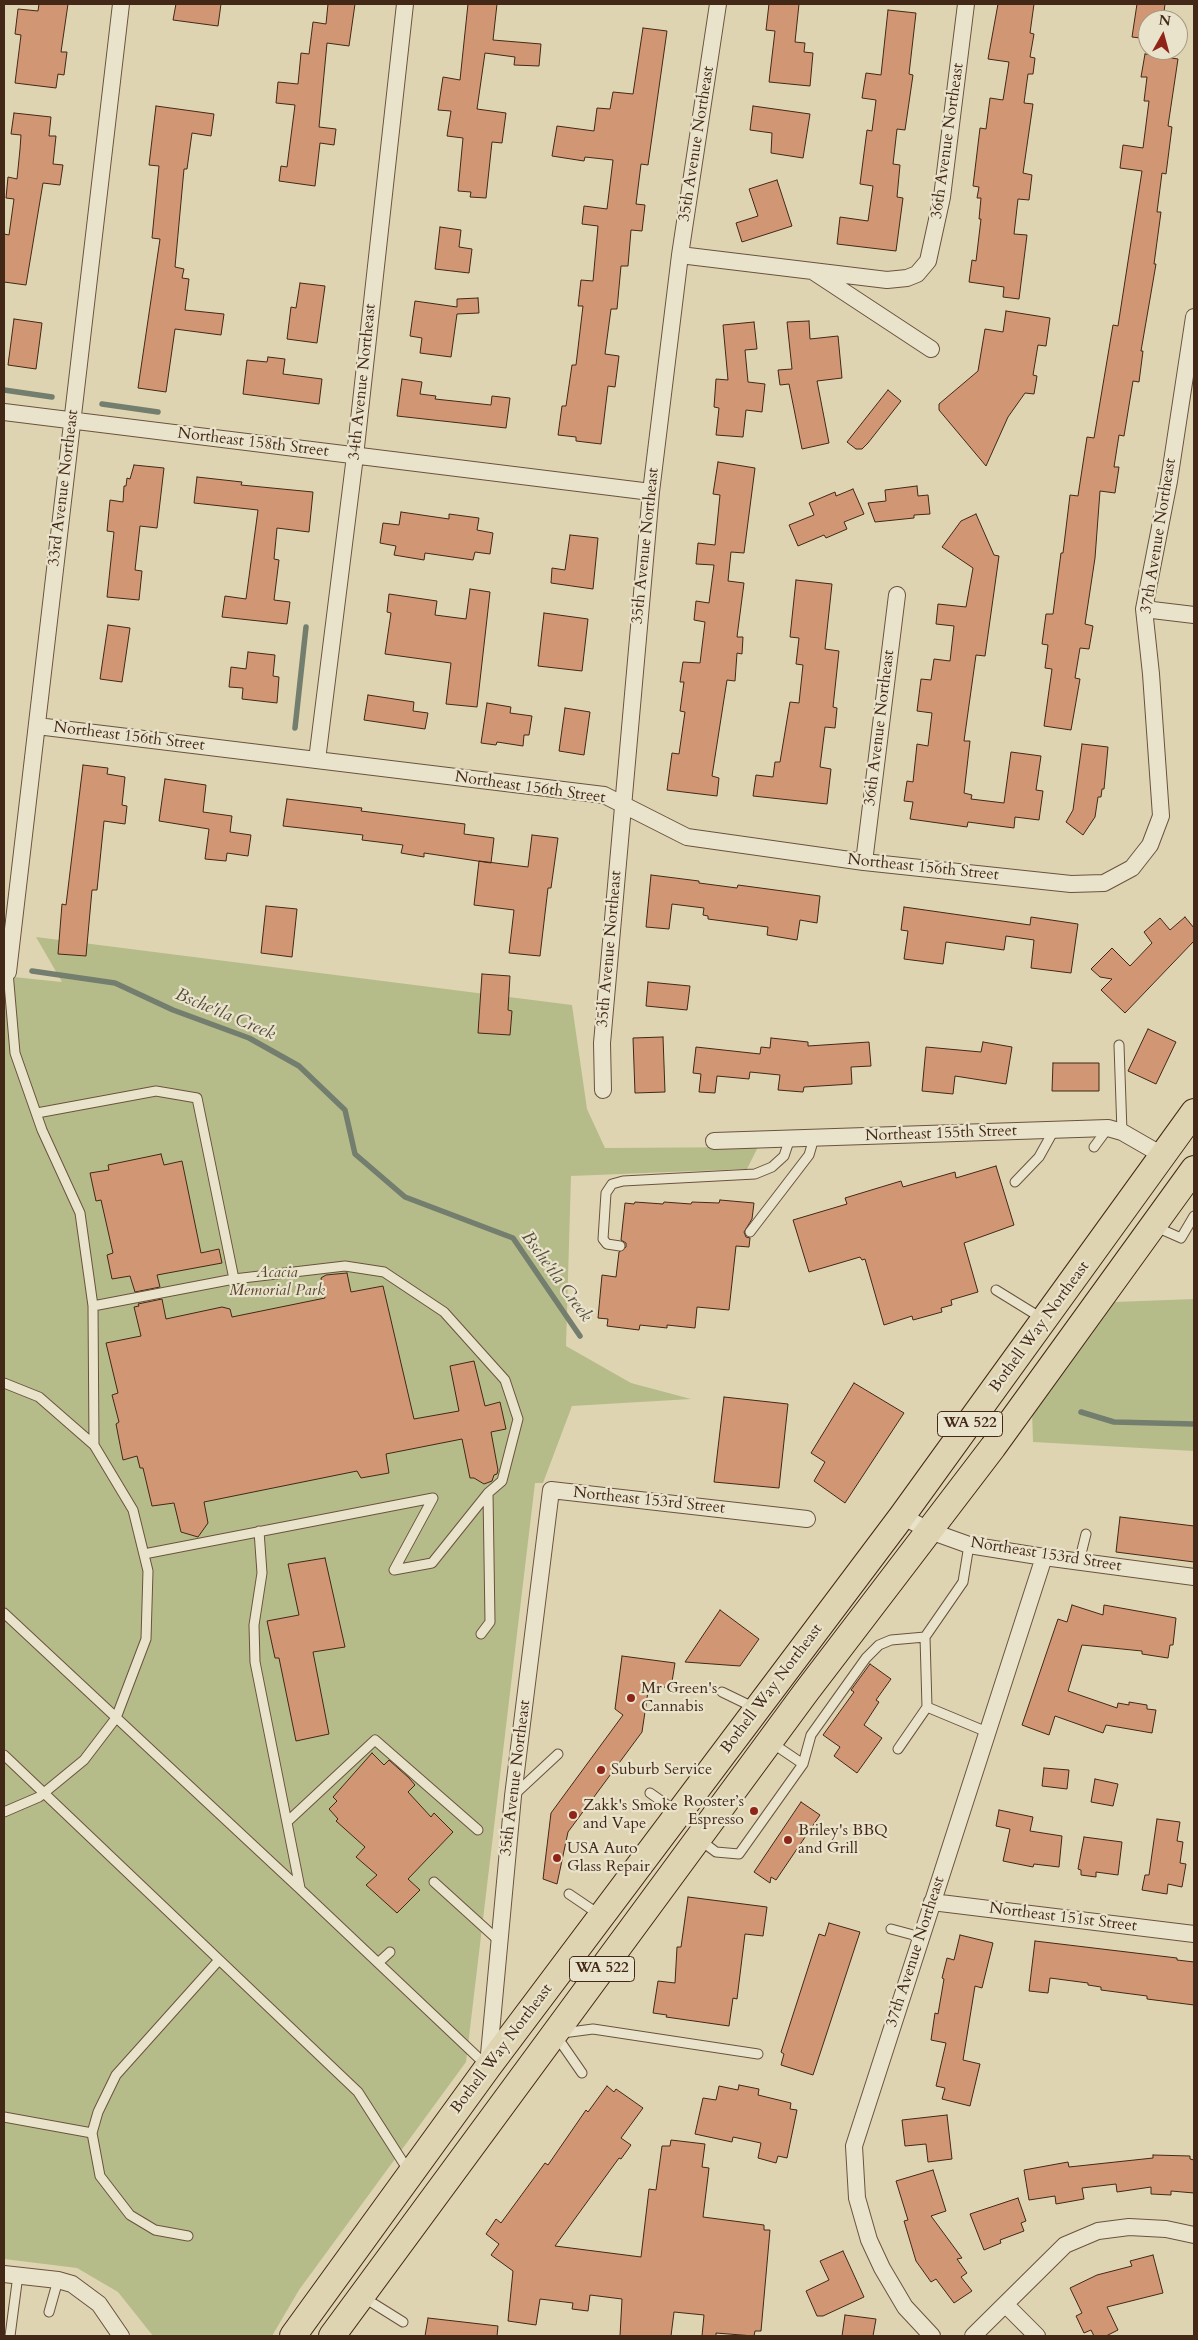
<!DOCTYPE html>
<html>
<head>
<meta charset="utf-8">
<style>
	body { margin:0 }
	#map { position:relative; width:1198px; height:2340px; overflow:hidden; background:#dfd4b1; font-family:Cardo,serif }
	canvas { display:block }
	.frame { position:absolute; inset:0; border:5px solid #432817; pointer-events:none }
	.north { position:absolute; left:1138px; top:10px; width:50px; height:50px; box-sizing:border-box; background:#eae3cc; border:1px solid #a79884; border-radius:50%; rotate:7deg; font-size:14px; font-weight:700; line-height:20px; text-align:center; color:#432817 }
	.north::after { content:''; display:block; margin:auto; width:18px; height:22px; background:#8f2418; clip-path:polygon(50% 0,100% 100%,50% 72%,0 100%) }
</style>
</head>
<body>
<div id="map">
<canvas width="1198" height="2340"></canvas>
<div class="frame"></div>
<div class="north">N</div>
</div>
<script>
const c = document.querySelector('canvas').getContext('2d');
c.lineJoin = 'round';
function fill(path, color) {
  c.fillStyle = color;
  c.fill(path, 'evenodd');
}
function poly(rows) {
  const path = new Path2D();
  for (const r of rows) {
    path.moveTo(r[0], r[1]);
    for (let i = 2; i < r.length; i += 2) path.lineTo(r[i], r[i + 1]);
  }
  return path;
}
function stroke(path, color, width, dash) {
  c.strokeStyle = color;
  c.lineWidth = width;
  c.lineCap = dash ? 'butt' : 'round';
  c.setLineDash(dash || []);
  c.stroke(path);
}
function write(font, color, halo, rows, align = 'center') {
  c.font = font + ' Cardo,serif';
  c.lineWidth = 4.5;
  c.setLineDash([]);
  c.textBaseline = 'middle';
  c.strokeStyle = halo;
  c.fillStyle = color;
  for (const [text, x, y, turn = 0] of rows) {
    c.save();
    c.translate(x, y);
    c.rotate((+turn || 0) * Math.PI / 180);
    c.textAlign = isNaN(turn) ? turn : align;
    if (halo) c.strokeText(text, 0, 0);
    c.fillText(text, 0, 0);
    c.restore();
  }
}
fill(poly([
	[36,937,572,1005,587,1109,605,1148,758,1147,747,1169,571,1176,566,1346,631,1383,691,1399,572,1406,543,1483,535,1483,466,2062,299,2290,272,2336,153,2336,118,2292,77,2268,4,2259,4,976,62,982],
	[1194,1299,1194,1451,1033,1442,1032,1412,1114,1302]
]), '#b6bc89');
stroke(poly([
	[4,390,52,397],
	[102,404,158,412],
	[295,728,306,627],
	[32,971,115,983,173,1010,249,1038,299,1066,345,1110,355,1154,405,1197,513,1238,580,1336],
	[1081,1412,1114,1422,1194,1424]
]), '#737e6f', 5.5);
const building = poly([
	[39,4,68,4,61,52,67,52,64,75,58,74,56,88,15,83,21,35,15,34,18,9,38,11,39,4],
	[176,4,221,4,218,26,173,20,176,4],
	[328,4,355,4,349,46,327,43,319,127,336,129,334,145,320,143,315,186,279,181,281,166,287,167,295,105,276,103,278,82,298,84,301,53,309,54,313,22,326,24,328,4],
	[468,4,497,4,493,40,541,44,539,66,514,65,515,57,485,53,477,109,506,113,502,143,492,142,486,198,470,197,471,192,458,191,463,138,447,136,451,111,438,110,443,77,460,80,468,4],
	[769,4,799,4,795,42,805,43,804,52,813,53,810,86,769,82,775,31,766,30,769,4],
	[998,4,1034,4,1030,33,1034,34,1030,57,1035,58,1033,74,1028,74,1024,103,1033,104,1023,173,1032,175,1029,200,1018,199,1014,234,1027,235,1019,299,1003,297,1004,287,969,282,972,260,976,261,981,219,979,219,981,198,977,198,979,187,973,186,980,128,986,129,990,98,1003,100,1009,62,988,59,998,4],
	[1137,4,1165,4,1163,20,1148,20,1148,39,1132,37,1137,4],
	[888,10,916,13,909,74,913,75,905,130,897,129,893,164,900,165,897,197,903,198,896,251,837,244,840,217,868,221,873,186,860,184,867,130,872,131,876,100,862,98,866,73,881,75,888,10],
	[643,28,667,31,648,165,641,164,636,204,645,205,642,231,631,230,628,266,621,266,617,309,611,309,605,354,619,356,615,387,608,386,601,444,576,441,576,437,558,435,562,406,566,406,572,365,576,365,583,306,578,306,581,280,593,281,598,226,582,224,584,206,607,209,613,160,585,157,584,161,552,156,557,126,594,131,597,108,610,109,613,92,633,94,643,28],
	[1145,54,1178,59,1168,126,1172,127,1166,174,1162,173,1157,212,1161,212,1154,264,1156,264,1141,351,1143,351,1139,382,1133,381,1124,436,1119,435,1114,467,1119,467,1115,493,1100,491,1095,558,1085,624,1093,626,1089,649,1080,648,1075,678,1080,679,1071,730,1044,726,1052,669,1045,668,1048,645,1042,644,1046,614,1053,614,1061,553,1063,553,1070,495,1078,496,1087,437,1094,438,1113,325,1118,326,1142,171,1120,168,1123,145,1143,148,1149,101,1144,101,1147,77,1141,77,1145,54],
	[156,106,214,114,211,136,192,133,187,169,184,169,175,267,184,269,182,278,189,279,185,310,224,314,221,335,175,329,166,392,138,388,160,239,152,238,159,166,149,165,156,106],
	[753,106,810,114,803,158,771,153,772,133,750,130,753,106],
	[14,113,51,117,49,136,56,136,53,164,63,165,60,185,43,183,26,285,4,282,4,234,9,235,14,199,6,198,8,177,17,179,20,149,21,135,11,134,14,113],
	[777,180,792,226,742,242,736,223,758,216,749,189,777,180],
	[440,227,461,230,459,247,472,249,469,273,435,269,440,227],
	[300,283,325,286,317,343,287,339,291,307,296,308,300,283],
	[478,298,479,313,457,314,451,357,420,353,422,338,410,336,415,301,457,307,457,299,478,298],
	[1006,311,1050,318,1046,346,1038,345,1033,375,1037,376,1034,394,1025,393,1008,417,986,466,939,410,939,404,978,371,985,329,1003,332,1006,311],
	[14,319,42,323,36,369,8,365,14,319],
	[809,321,810,339,838,336,842,378,817,381,829,443,802,449,789,384,780,385,778,370,792,369,787,322,809,321],
	[754,322,757,349,745,350,748,382,765,384,762,412,746,410,743,437,716,435,719,408,714,407,716,379,728,380,723,325,754,322],
	[268,357,285,359,283,374,322,379,319,404,243,394,247,360,267,362,268,357],
	[402,379,422,382,420,394,436,396,435,399,491,405,492,396,510,398,506,428,397,416,402,379],
	[888,390,901,401,868,443,862,449,856,449,847,442,888,390],
	[718,462,755,468,744,553,731,552,728,581,744,583,737,637,743,637,742,654,737,653,735,681,727,680,712,776,719,778,717,796,667,790,672,753,679,754,685,712,680,711,684,682,680,682,683,662,700,663,705,622,694,620,696,601,709,603,714,565,696,564,698,543,715,545,720,495,713,494,718,462],
	[134,465,164,468,157,528,140,526,135,570,142,571,139,600,107,597,114,532,107,531,110,500,123,502,124,486,126,486,127,478,130,479,134,465],
	[197,477,242,482,241,485,313,492,309,532,277,528,274,559,279,560,274,600,290,602,287,624,222,617,225,596,246,599,258,510,194,503,197,477],
	[917,486,918,496,928,495,930,514,914,515,914,518,875,522,868,503,886,501,885,490,917,486],
	[853,489,864,514,844,522,847,529,826,538,824,535,798,546,789,525,814,515,809,503,835,492,836,496,853,489],
	[401,512,449,519,449,514,479,518,477,530,493,533,490,554,475,552,473,560,425,553,424,560,394,555,396,546,380,543,383,523,399,525,401,512],
	[976,514,994,555,999,556,985,656,976,655,964,741,970,741,964,793,972,795,971,799,1004,803,1011,752,1041,756,1036,790,1043,791,1039,820,1015,817,1014,828,968,822,967,827,910,819,913,802,904,801,907,781,913,782,917,744,928,746,932,713,917,711,921,679,931,680,934,659,950,661,954,626,936,624,938,604,966,607,973,568,942,547,961,521,976,514],
	[570,535,598,538,593,589,551,583,552,568,565,570,570,535],
	[796,580,832,584,825,649,839,651,833,707,837,708,835,728,825,727,820,767,831,769,827,804,753,796,756,775,773,777,775,762,780,762,790,702,799,703,803,665,796,664,799,638,790,637,796,580],
	[470,589,490,592,477,707,446,704,451,663,385,654,391,613,387,612,389,594,437,601,435,615,466,619,470,589],
	[544,613,588,619,582,671,538,666,544,613],
	[108,625,130,628,122,682,100,679,108,625],
	[248,652,275,655,273,676,279,677,277,703,242,699,243,688,229,687,231,667,246,669,248,652],
	[368,695,414,702,413,711,428,713,425,729,364,720,368,695],
	[487,703,511,707,510,713,532,716,529,735,524,735,523,746,497,742,496,745,481,743,487,703],
	[565,708,590,712,584,755,559,751,565,708],
	[1082,744,1108,747,1104,789,1102,789,1101,797,1098,797,1095,817,1083,835,1066,822,1073,810,1082,744],
	[83,765,108,768,107,774,125,777,122,805,127,806,125,824,104,821,97,890,92,890,86,956,58,954,62,904,66,905,83,765],
	[165,779,206,785,203,812,232,816,230,832,251,835,248,856,227,853,226,861,205,859,209,829,159,821,165,779],
	[287,799,362,808,361,811,465,824,464,834,494,838,491,863,424,853,424,857,401,853,403,845,362,840,363,835,283,826,287,799],
	[532,835,558,838,551,888,548,888,540,956,509,953,514,910,474,905,479,861,528,867,532,835],
	[651,875,699,881,699,883,737,888,738,885,820,896,817,923,800,920,797,940,767,935,768,927,708,919,708,916,703,915,704,908,672,904,669,929,646,927,651,875],
	[266,906,297,909,292,957,261,953,266,906],
	[904,907,1030,925,1031,917,1078,924,1071,973,1031,968,1034,940,1006,936,1004,950,946,942,943,964,904,959,908,931,901,930,904,907],
	[1185,917,1194,928,1194,941,1125,1013,1101,990,1112,979,1100,977,1091,969,1112,948,1130,966,1152,943,1144,932,1160,918,1170,930,1185,917],
	[482,974,510,976,508,1010,512,1011,510,1035,478,1033,482,974],
	[648,982,690,986,687,1010,646,1006,648,982],
	[1148,1029,1176,1042,1156,1084,1128,1071,1148,1029],
	[663,1037,665,1092,635,1093,633,1038,663,1037],
	[771,1038,808,1042,808,1046,869,1042,871,1066,851,1067,852,1084,804,1087,803,1092,778,1090,780,1075,750,1072,749,1079,717,1076,715,1093,699,1092,701,1074,693,1073,696,1047,760,1054,761,1047,770,1048,771,1038],
	[983,1042,1012,1047,1006,1084,955,1076,953,1094,922,1091,926,1047,981,1052,983,1042],
	[1053,1063,1099,1063,1099,1091,1052,1091,1053,1063],
	[161,1154,164,1165,182,1161,201,1253,219,1249,222,1263,157,1275,160,1287,135,1292,130,1276,112,1279,107,1255,113,1253,101,1200,96,1201,90,1173,109,1170,108,1165,161,1154],
	[996,1166,1014,1225,964,1243,978,1292,951,1300,952,1305,941,1308,942,1312,913,1320,912,1316,884,1325,865,1259,862,1260,860,1257,809,1272,793,1220,847,1204,845,1198,901,1181,903,1187,955,1172,956,1178,996,1166],
	[720,1200,754,1203,752,1219,744,1232,746,1237,750,1238,749,1247,736,1246,729,1310,697,1307,695,1328,667,1325,667,1328,640,1325,639,1330,607,1326,608,1319,598,1318,602,1275,616,1277,619,1252,626,1247,626,1243,621,1240,625,1203,634,1204,635,1202,663,1204,664,1202,691,1204,692,1202,719,1203,720,1200],
	[347,1273,351,1292,383,1286,414,1419,459,1411,450,1366,474,1361,485,1406,500,1402,506,1429,491,1432,498,1470,497,1474,494,1475,492,1481,484,1484,474,1478,470,1478,462,1439,386,1454,389,1473,361,1478,357,1471,204,1502,208,1523,198,1537,181,1532,174,1503,152,1506,143,1468,140,1468,137,1456,123,1460,116,1424,119,1422,112,1395,118,1393,106,1343,141,1336,134,1307,139,1306,138,1304,162,1299,166,1319,222,1307,230,1309,232,1317,325,1298,321,1278,326,1275,347,1273],
	[854,1383,904,1413,845,1503,814,1481,825,1462,811,1453,854,1383],
	[724,1397,788,1404,779,1488,714,1482,724,1397],
	[1120,1517,1194,1526,1194,1562,1116,1552,1120,1517],
	[325,1558,345,1647,313,1652,329,1734,296,1741,279,1658,275,1658,267,1621,299,1615,288,1564,325,1558],
	[1072,1605,1103,1615,1104,1605,1176,1618,1173,1645,1170,1645,1168,1658,1142,1654,1142,1651,1082,1645,1068,1691,1117,1708,1118,1703,1129,1705,1129,1702,1147,1705,1147,1709,1156,1710,1152,1733,1106,1725,1103,1733,1055,1716,1049,1735,1022,1725,1058,1619,1067,1622,1072,1605],
	[720,1610,759,1639,740,1666,685,1662,720,1610],
	[622,1656,675,1663,671,1688,649,1685,642,1732,568,1832,557,1884,543,1879,551,1813,623,1715,615,1709,622,1656],
	[870,1664,891,1679,876,1700,879,1702,864,1725,882,1738,857,1773,834,1756,840,1747,823,1735,854,1692,851,1690,870,1664],
	[372,1753,384,1765,389,1760,409,1778,415,1785,408,1792,431,1817,434,1813,453,1832,408,1879,420,1890,397,1913,366,1885,377,1875,356,1857,365,1847,336,1821,338,1819,329,1809,337,1801,333,1797,372,1753],
	[1044,1768,1069,1770,1067,1789,1042,1786,1044,1768],
	[1095,1779,1118,1784,1113,1806,1091,1802,1095,1779],
	[801,1802,820,1815,776,1880,771,1877,770,1883,754,1872,801,1802],
	[999,1810,1033,1817,1030,1831,1062,1836,1059,1867,1034,1864,1033,1867,1003,1861,1010,1829,996,1826,999,1810],
	[1157,1819,1180,1822,1177,1841,1183,1842,1180,1863,1186,1864,1182,1887,1168,1884,1167,1894,1142,1890,1145,1875,1149,1875,1157,1819],
	[1084,1837,1122,1842,1118,1875,1096,1872,1096,1877,1081,1875,1081,1870,1078,1869,1084,1837],
	[688,1897,767,1907,763,1936,745,1934,737,1999,733,1998,729,2026,666,2017,667,2015,653,2013,658,1981,675,1983,677,1947,681,1947,688,1897],
	[829,1923,860,1932,813,2075,781,2065,784,2054,781,2052,819,1934,825,1936,829,1923],
	[960,1935,993,1943,982,1988,975,1986,963,2060,980,2064,970,2106,942,2099,945,2088,936,2086,946,2043,931,2040,935,2013,938,2014,944,1979,942,1978,947,1958,954,1960,960,1935],
	[1035,1941,1177,1958,1177,1960,1194,1962,1194,2005,1147,1999,1147,1996,1101,1990,1101,1987,1088,1985,1088,1983,1050,1978,1048,1993,1029,1991,1035,1941],
	[739,2085,759,2089,758,2095,791,2103,790,2109,797,2110,787,2158,778,2156,776,2163,758,2158,761,2143,733,2137,732,2142,695,2134,703,2098,716,2100,719,2086,738,2090,739,2085],
	[607,2086,614,2092,616,2089,643,2108,621,2138,631,2145,621,2159,619,2158,555,2246,641,2257,649,2189,656,2190,662,2146,670,2146,671,2140,705,2144,702,2167,709,2168,703,2217,764,2225,764,2230,770,2230,761,2331,755,2331,754,2336,716,2333,716,2336,702,2336,704,2315,674,2312,671,2336,620,2336,622,2299,590,2295,588,2311,572,2309,573,2303,540,2299,536,2325,508,2321,513,2271,491,2255,499,2244,486,2234,496,2219,501,2223,545,2163,548,2165,586,2110,588,2112,607,2086],
	[947,2115,952,2159,928,2162,926,2144,905,2146,902,2120,947,2115],
	[1153,2155,1190,2156,1190,2159,1194,2160,1194,2193,1171,2191,1171,2195,1151,2194,1151,2187,1117,2192,1116,2184,1082,2188,1084,2199,1056,2204,1055,2196,1029,2200,1024,2170,1068,2162,1069,2167,1153,2158,1153,2155],
	[933,2170,946,2211,931,2216,962,2258,957,2259,967,2273,961,2277,972,2291,954,2303,936,2279,931,2282,916,2261,904,2221,908,2220,896,2181,933,2170],
	[1018,2198,1026,2221,1021,2223,1024,2231,1000,2240,1001,2243,984,2250,970,2214,1018,2198],
	[843,2251,864,2297,823,2316,817,2316,806,2291,829,2280,820,2261,843,2251],
	[1153,2255,1163,2293,1107,2307,1118,2330,1106,2336,1094,2336,1091,2330,1084,2333,1076,2316,1082,2313,1070,2288,1097,2275,1132,2266,1130,2261,1153,2255],
	[845,2315,876,2319,873,2336,842,2336,845,2315],
	[428,2318,498,2326,497,2336,425,2336,428,2318]
]);
fill(building, '#d19774');
stroke(building, '#432817', 1);
const service = poly([
	[8,972,15,1053,42,1130,80,1213,93,1306,94,1445],
	[1119,1045,1122,1132],
	[37,1113,156,1091,197,1098,234,1279],
	[1094,1147,1108,1128],
	[1015,1182,1039,1157,1054,1130],
	[1156,1227,1181,1238,1194,1216],
	[750,1232,809,1155,814,1138],
	[620,1246,607,1244,603,1239,606,1193,612,1184,623,1181,755,1174,772,1167,784,1156,790,1138],
	[996,1290,1043,1319],
	[93,1306,234,1279,345,1266,384,1272,444,1312,505,1380,518,1419,502,1481,488,1493],
	[4,1383,39,1397,94,1445,133,1510,148,1571,146,1639,116,1718,84,1760,39,1797,4,1812],
	[259,1531,262,1573,254,1625,255,1662,300,1888],
	[144,1554,433,1498,394,1570,432,1563,488,1493,490,1622,481,1634],
	[1079,1562,1086,1534],
	[4,1613,300,1889,486,2065],
	[722,1692,755,1708],
	[927,1707,987,1732],
	[772,1743,803,1764],
	[898,1749,927,1707,925,1637],
	[4,1755,358,2092,408,2170],
	[650,1793,677,1812],
	[515,1794,558,1754],
	[287,1822,375,1740,478,1830],
	[700,1840,716,1852,739,1854,803,1764,811,1735,866,1658,879,1645,891,1640,925,1637,963,1582,969,1545],
	[434,1882,498,1940],
	[569,1894,600,1915],
	[891,1929,921,1937],
	[378,1963,390,1952],
	[582,2073,555,2034,593,2029,758,2054],
	[4,2117,92,2133],
	[188,2236,155,2230,130,2215,100,2176,92,2133,98,2112,116,2075,219,1960],
	[363,2297,403,2322],
	[49,2312,58,2280],
	[10,2336,18,2275]
]);
const minor = poly([
	[680,255,887,280,907,278,917,274,928,261,942,197,966,4],
	[814,272,931,349],
	[4,412,651,492],
	[1144,609,1194,615],
	[37,726,604,795,687,837,864,862,1071,884,1104,883,1132,868,1150,845,1161,816,1151,674,1144,609,1169,481,1194,317],
	[317,760,355,456,405,4],
	[864,862,897,595],
	[4,972,8,972,121,4],
	[603,1090,602,1043,651,492,680,255,718,4],
	[714,1141,1108,1128,1122,1132,1162,1155],
	[902,1516,930,1531,969,1545,1044,1557,1194,1577],
	[932,1902,1194,1934],
	[488,2065,513,1796,551,1490,807,1519],
	[4,2274,58,2280,72,2284,99,2304,121,2336],
	[1006,2305,1037,2336],
	[932,2336,905,2307,882,2268,869,2240,857,2198,854,2146,1044,1557],
	[973,2336,1065,2245,1098,2231,1129,2227,1166,2229,1194,2235]
]);
const primary = poly([
	[293,2336,488,2067,902,1516,1194,1112],
	[332,2336,806,1692,993,1447,1194,1169]
]);
stroke(service, '#6a533e', 11);
stroke(minor, '#6a533e', 18);
stroke(primary, '#432817', 28);
stroke(service, '#eae3cc', 9);
stroke(minor, '#eae3cc', 16);
stroke(primary, '#dfd4b1', 26);
for (const [x, y, r, color] of [
	[631,1698,5,"#8f2418"],
	[601,1770,5,"#8f2418"],
	[754,1811,5,"#8f2418"],
	[573,1815,5,"#8f2418"],
	[788,1840,5,"#8f2418"],
	[557,1858,5,"#8f2418"]
]) {
  const dot = new Path2D();
  dot.arc(x, y, r, 0, 2 * Math.PI);
  c.fillStyle = color;
  c.fill(dot);
  stroke(dot, '#eae3cc', 2);
}
for (const [x, y, w] of [
	[970,1424,65],
	[602,1969,65]
]) {
  const box = new Path2D();
  box.roundRect(x - w / 2, y - 12.5, w, 25, 4);
  c.fillStyle = '#eae3cc';
  c.fill(box);
  stroke(box, '#432817', 1);
}
write('bold 15px', '#432817', null, [
	["WA 522",970,1424],
	["WA 522",602,1969]
]);
write('16px', '#432817', '#eae3cc', [
	["36th Avenue Northeast",948,141,-82],
	["35th Avenue Northeast",697,144,-81],
	["34th Avenue Northeast",363,382,-84],
	["Northeast 158th Street",253,443,7],
	["33rd Avenue Northeast",64,488,-83],
	["37th Avenue Northeast",1159,536,-81],
	["35th Avenue Northeast",646,546,-84],
	["36th Avenue Northeast",880,728,-83],
	["Northeast 156th Street",129,737,7],
	["Northeast 156th Street",530,788,8],
	["Northeast 156th Street",923,868,6],
	["35th Avenue Northeast",610,949,-85],
	["Northeast 155th Street",941,1134,-2],
	["Bothell Way Northeast",1040,1327,-54],
	["Northeast 153rd Street",649,1501,6],
	["Northeast 153rd Street",1046,1555,9],
	["Bothell Way Northeast",772,1689,-53],
	["35th Avenue Northeast",516,1778,-83],
	["Northeast 151st Street",1063,1918,7],
	["37th Avenue Northeast",916,1952,-72],
	["Bothell Way Northeast",502,2049,-53]
]);
write('italic 16px', '#5a462e', '#eae3cc', [
	["Acacia",277,1273],
	["Memorial Park",277,1291]
]);
write('16px', '#432817', '#eae3cc', [
	["Mr Green's",641,1689],
	["Cannabis",641,1707],
	["Suburb Service",611,1770],
	["Rooster’s",744,1802,"right"],
	["Espresso",744,1820,"right"],
	["Zakk's Smoke",583,1806],
	["and Vape",583,1824],
	["Briley's BBQ",798,1831],
	["and Grill",798,1849],
	["USA Auto",567,1849],
	["Glass Repair",567,1867]
], 'left');
write('italic 18px', '#574c3c', '#eae3cc', [
	["Bsche'tla Creek",225,1015,23],
	["Bsche'tla Creek",556,1277,54]
]);
</script>
</body>
</html>
